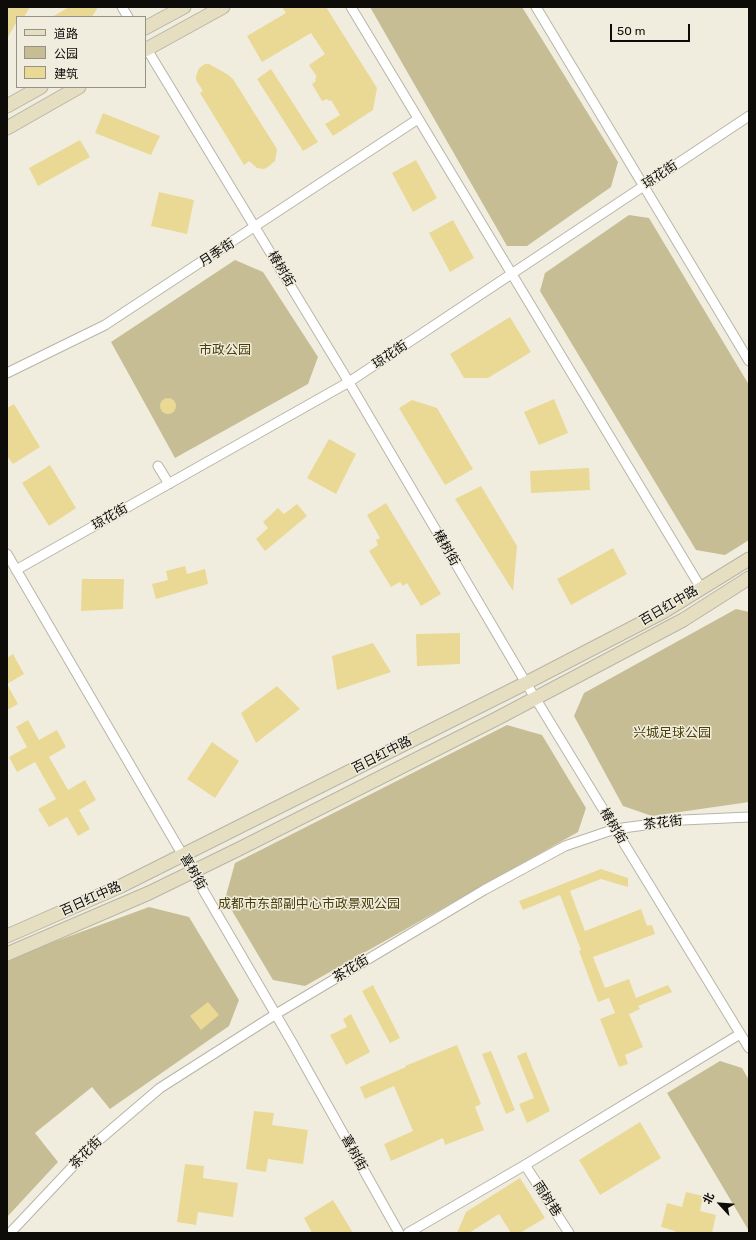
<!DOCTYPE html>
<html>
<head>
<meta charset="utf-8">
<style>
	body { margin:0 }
	#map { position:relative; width:756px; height:1240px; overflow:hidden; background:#f0eddf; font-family:Rubik,"Noto Sans SC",sans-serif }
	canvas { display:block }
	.frame { position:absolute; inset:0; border:8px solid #0d0c08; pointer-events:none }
	.legend { position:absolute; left:16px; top:16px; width:130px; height:72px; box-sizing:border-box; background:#f0eddf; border:1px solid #959389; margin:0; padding:5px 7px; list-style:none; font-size:12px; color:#0d0c08 }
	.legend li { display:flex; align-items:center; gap:8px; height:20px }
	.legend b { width:20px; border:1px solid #959389 }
	.north { position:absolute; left:700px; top:1184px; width:40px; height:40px; -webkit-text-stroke:3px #f0eddf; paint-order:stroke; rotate:296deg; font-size:11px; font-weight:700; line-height:16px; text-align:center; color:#0d0c08 }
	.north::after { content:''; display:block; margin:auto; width:14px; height:18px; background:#0d0c08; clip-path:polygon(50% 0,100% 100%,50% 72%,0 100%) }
	.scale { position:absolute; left:610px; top:24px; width:80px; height:18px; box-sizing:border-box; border:2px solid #0d0c08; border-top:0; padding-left:5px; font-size:12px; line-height:14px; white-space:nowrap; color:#0d0c08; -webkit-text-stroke:3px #f0eddf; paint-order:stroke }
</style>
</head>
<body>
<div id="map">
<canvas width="756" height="1240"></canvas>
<div class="frame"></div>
<ul class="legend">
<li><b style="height:5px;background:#e5dec1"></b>道路</li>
<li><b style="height:11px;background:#c7bd94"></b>公园</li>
<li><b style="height:11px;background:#ead994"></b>建筑</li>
</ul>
<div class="north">北</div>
<div class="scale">50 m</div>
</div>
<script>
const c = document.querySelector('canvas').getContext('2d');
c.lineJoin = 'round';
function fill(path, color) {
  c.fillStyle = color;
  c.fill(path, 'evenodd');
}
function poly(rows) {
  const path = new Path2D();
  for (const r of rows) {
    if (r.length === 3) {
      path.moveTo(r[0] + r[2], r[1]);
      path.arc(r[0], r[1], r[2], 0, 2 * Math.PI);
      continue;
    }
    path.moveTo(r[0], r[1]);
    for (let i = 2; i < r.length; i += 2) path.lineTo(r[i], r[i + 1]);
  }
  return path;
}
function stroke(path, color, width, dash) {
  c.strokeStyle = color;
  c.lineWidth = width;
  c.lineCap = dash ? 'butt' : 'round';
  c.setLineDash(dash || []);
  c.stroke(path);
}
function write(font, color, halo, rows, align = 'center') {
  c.font = font + ' Rubik,"Noto Sans SC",sans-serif';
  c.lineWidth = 3;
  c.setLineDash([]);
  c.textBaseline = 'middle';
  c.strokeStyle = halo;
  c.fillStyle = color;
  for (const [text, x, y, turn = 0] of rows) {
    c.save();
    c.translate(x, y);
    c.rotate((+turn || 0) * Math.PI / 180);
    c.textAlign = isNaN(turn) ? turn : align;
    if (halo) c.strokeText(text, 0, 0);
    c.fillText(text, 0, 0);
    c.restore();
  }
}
fill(poly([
	[370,7,522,7,618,162,611,187,527,246,507,246],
	[629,215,649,218,749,385,749,540,725,555,696,550,540,291,545,273],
	[235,260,263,272,318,357,308,384,175,458,111,342],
	[736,609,749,612,749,802,652,816,623,806,574,716,584,693],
	[507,725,542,735,586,808,578,832,305,986,273,980,225,899,235,863],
	[149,907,189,917,239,1000,229,1026,110,1109,92,1087,35,1133,58,1162,7,1217,7,959],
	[720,1061,742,1068,749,1080,749,1231,667,1093]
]), '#c7bd94');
fill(poly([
	[7,7,30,7,24,17,17,17,17,21,7,39],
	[69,7,98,7,92,17,52,17],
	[282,7,326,7,377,88,373,110,333,136,325,124,340,115,331,100,329,101,327,99,322,101,312,84,316,81,315,78,317,77,309,65,325,54,311,33,262,62,247,36,286,13],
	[205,64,209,64,227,74,233,79,277,149,275,161,268,167,264,169,257,168,249,161,244,165,200,93,203,91,196,80,196,76,199,68],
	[271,69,318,142,303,151,257,79],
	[103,113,160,136,151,155,95,133],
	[80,140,90,157,38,186,29,168],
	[416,160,437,198,413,212,392,173],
	[159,192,194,200,187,234,151,226],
	[453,220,474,258,450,272,429,233],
	[510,317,531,352,488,378,464,378,450,354],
	[168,406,8],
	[554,399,568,433,539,445,524,412],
	[412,400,437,408,473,469,445,485,399,408],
	[14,404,40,447,13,464,7,456,7,408],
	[329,439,356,454,336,494,307,478],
	[50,465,76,508,49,526,22,483],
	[589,468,590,490,531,493,530,471],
	[481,486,517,546,513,591,455,499],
	[386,503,441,594,421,606,407,583,403,586,400,582,391,587,369,551,378,545,376,540,380,538,367,515],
	[297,504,307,516,265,551,256,539,268,528,263,522,278,508,284,514],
	[613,548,627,574,571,605,557,579],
	[185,566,187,574,205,569,208,584,156,599,152,584,168,580,166,571],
	[82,579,124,579,123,609,81,611],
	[460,633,460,664,417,666,416,634],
	[373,643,391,672,337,690,332,656],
	[13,654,24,674,7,684,7,658],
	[7,684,18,704,7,710],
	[277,686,300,709,256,743,241,713],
	[28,720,39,740,57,730,66,747,49,757,68,790,85,780,96,800,79,810,90,829,78,836,67,817,49,827,38,809,56,799,35,762,17,772,9,757,27,747,16,727],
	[212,742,239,761,215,798,187,779],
	[601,869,628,878,628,887,601,879,570,891,585,931,641,909,647,926,652,925,655,934,593,957,605,988,629,979,636,998,668,985,672,992,638,1006,640,1009,629,1014,643,1047,625,1055,628,1064,619,1067,600,1019,615,1013,609,998,598,1002,579,951,581,950,560,895,523,910,519,901],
	[373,985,400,1038,390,1043,362,991],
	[208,1002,219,1015,201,1030,190,1016],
	[351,1014,370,1052,346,1065,330,1035,347,1027,343,1019],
	[457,1045,481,1104,475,1107,484,1130,445,1145,443,1138,391,1161,384,1144,413,1131,394,1086,365,1099,360,1087,406,1067,405,1066],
	[491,1051,515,1110,506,1114,482,1054],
	[526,1052,550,1111,527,1123,519,1104,534,1098,517,1056],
	[254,1111,274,1113,272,1125,308,1130,303,1164,268,1159,266,1172,246,1169],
	[640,1122,661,1158,600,1195,579,1160],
	[185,1164,204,1166,203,1178,238,1183,233,1217,198,1212,196,1225,177,1222],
	[520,1178,545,1218,520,1233,511,1233,499,1214,469,1233,457,1233,466,1212],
	[686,1192,703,1196,700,1211,716,1215,712,1233,675,1233,675,1231,661,1227,667,1203,682,1207],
	[333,1200,353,1233,312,1233,304,1218]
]), '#ead994');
const street = poly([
	[122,7,128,17],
	[351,7,701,588],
	[536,7,749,361],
	[145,46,344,374,526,683,749,1048],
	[7,373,105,325,418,119],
	[158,466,169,484],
	[7,554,293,1044,399,1233],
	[16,570,349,382,749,116],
	[525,1165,569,1233],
	[10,1233,92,1146,160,1088,276,1014,484,890,565,846,615,829,683,820,749,817],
	[408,1233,525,1165,740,1034]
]);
const secondary = poly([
	[145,28,184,7],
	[145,50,223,7],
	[7,106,41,87],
	[7,128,79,87],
	[7,936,121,886,526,683,663,612,749,559],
	[7,954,149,893,239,849,498,718,683,620,749,578]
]);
stroke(street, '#b8b5a7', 11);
stroke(secondary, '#b8b5a7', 15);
stroke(street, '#fff', 9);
stroke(secondary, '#e5dec1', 13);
write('13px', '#0d0c08', '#f0eddf', [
	["琼花街",660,175,-34],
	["月季街",217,253,-33],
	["椿树街",281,269,59],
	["琼花街",390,355,-34],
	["琼花街",110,517,-30],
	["椿树街",446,548,60],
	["百日红中路",669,606,-30],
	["百日红中路",382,755,-27],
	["茶花街",663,823,-7],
	["椿树街",613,826,59],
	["喜树街",193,872,60],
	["百日红中路",91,899,-24],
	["茶花街",351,969,-31],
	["茶花街",86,1153,-45],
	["喜树街",354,1153,61],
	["雨树巷",547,1199,57]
]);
write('13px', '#4a3e06', '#f0eddf', [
	["市政公园",225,350],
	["兴城足球公园",672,733],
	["成都市东部副中心市政景观公园",309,904]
]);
</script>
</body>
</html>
